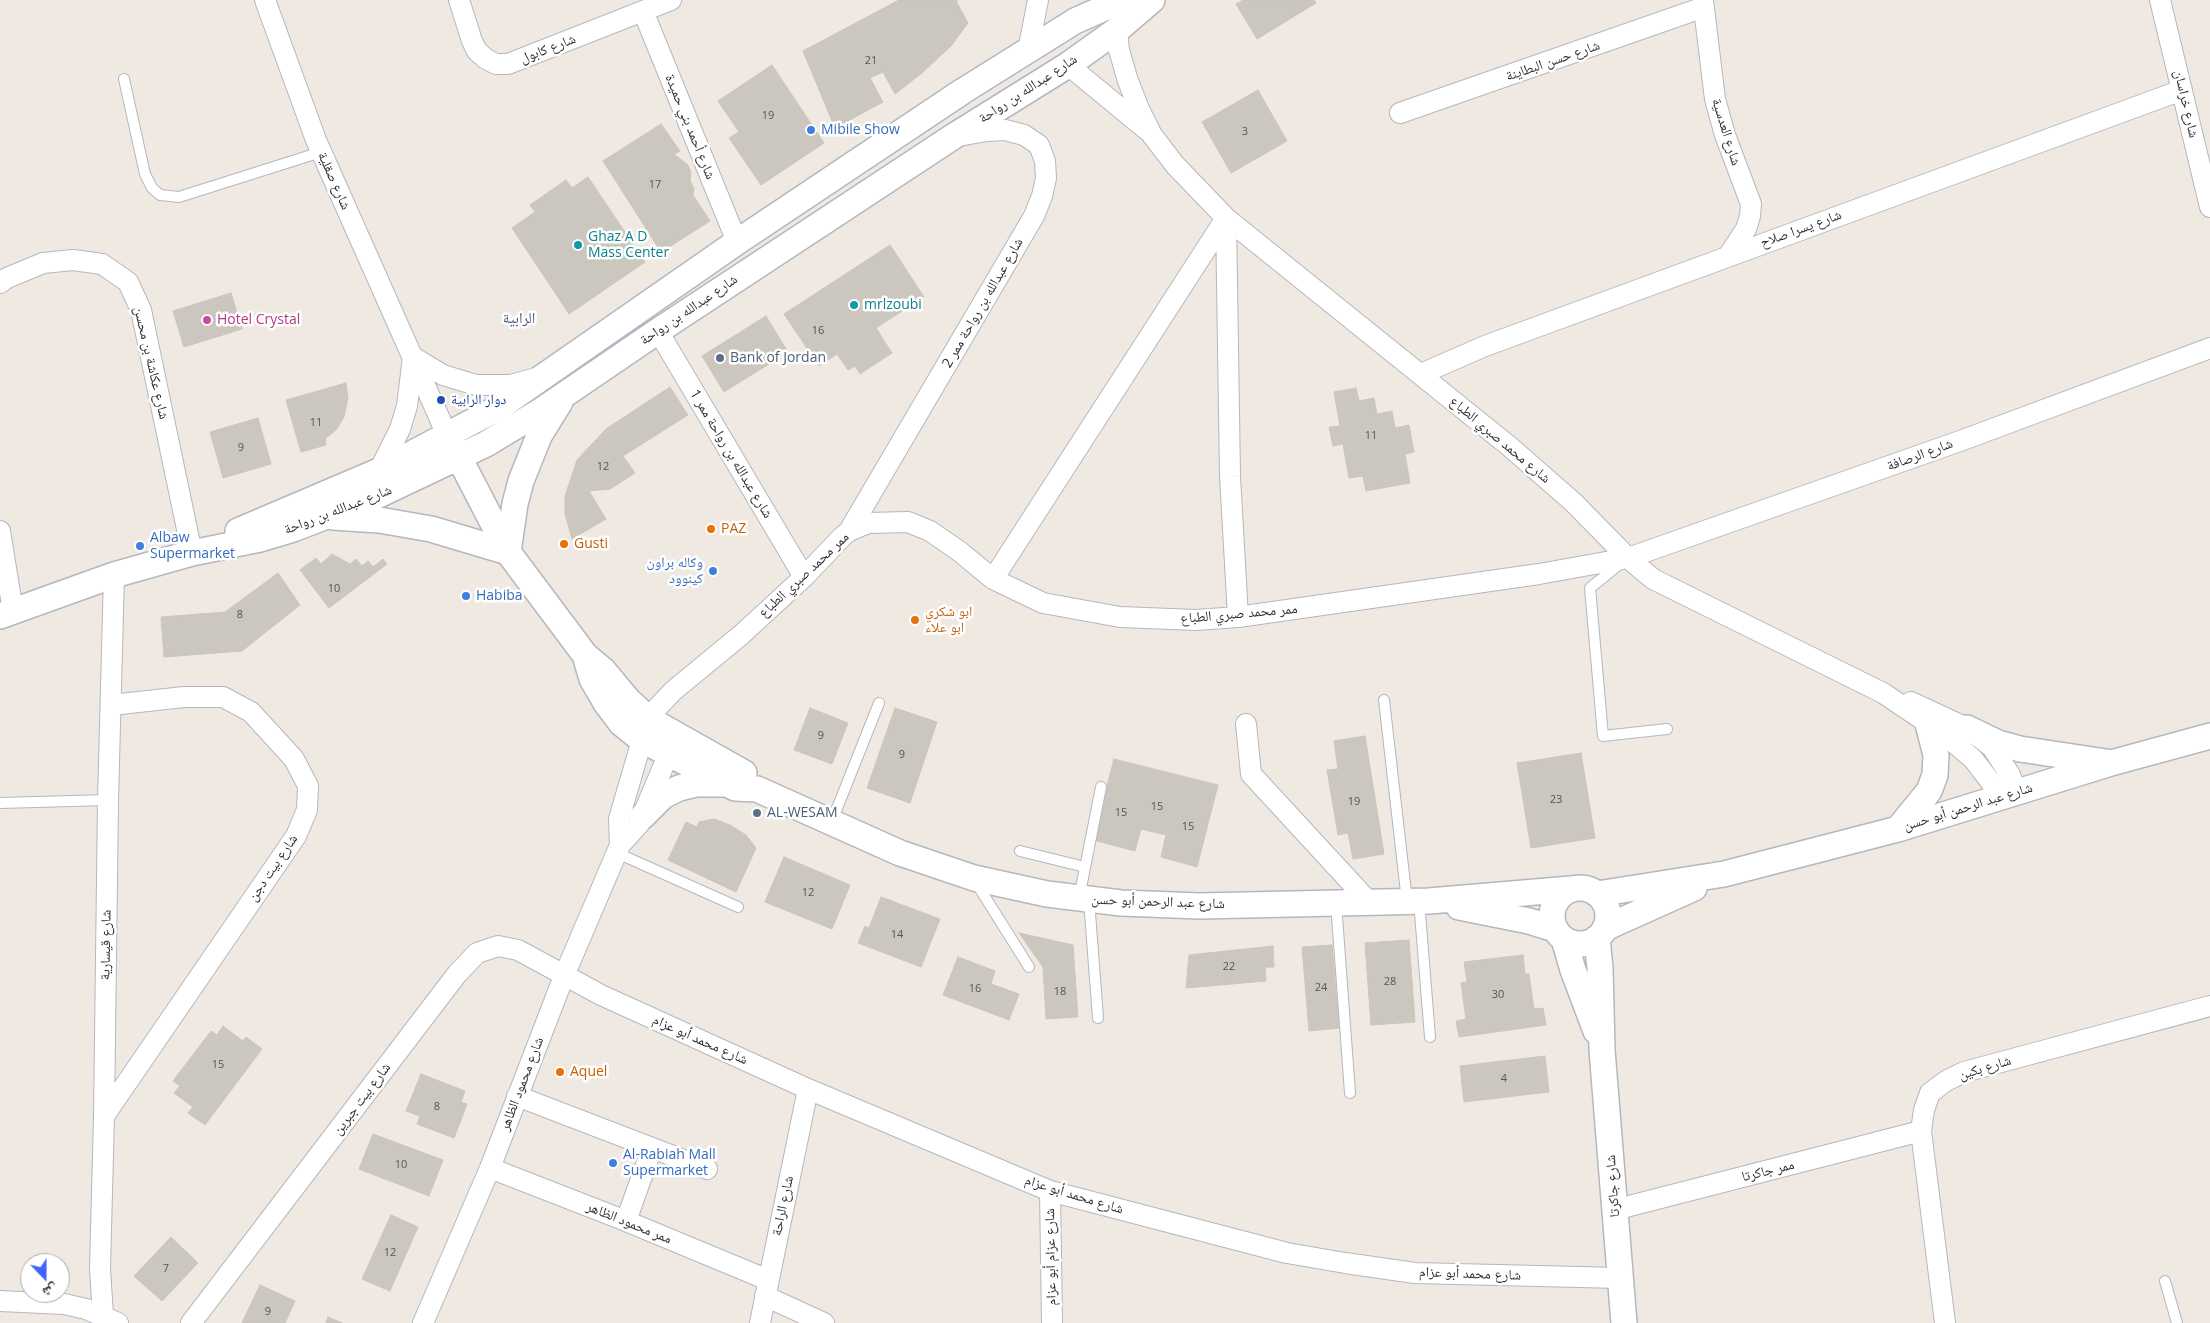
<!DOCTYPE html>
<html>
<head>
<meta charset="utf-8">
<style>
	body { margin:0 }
	#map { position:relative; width:2210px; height:1323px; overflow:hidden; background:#efe9e1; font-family:"Open Sans","Noto Naskh Arabic",sans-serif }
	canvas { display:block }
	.north { position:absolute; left:20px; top:1253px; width:50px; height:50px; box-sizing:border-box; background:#fff; border:1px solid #ababab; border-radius:50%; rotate:158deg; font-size:14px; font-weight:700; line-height:20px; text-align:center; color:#2e2e2e }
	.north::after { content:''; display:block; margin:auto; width:18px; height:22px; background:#4264fb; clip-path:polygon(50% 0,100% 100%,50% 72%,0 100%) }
</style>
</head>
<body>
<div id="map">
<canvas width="2210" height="1323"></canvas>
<div class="north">ش</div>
</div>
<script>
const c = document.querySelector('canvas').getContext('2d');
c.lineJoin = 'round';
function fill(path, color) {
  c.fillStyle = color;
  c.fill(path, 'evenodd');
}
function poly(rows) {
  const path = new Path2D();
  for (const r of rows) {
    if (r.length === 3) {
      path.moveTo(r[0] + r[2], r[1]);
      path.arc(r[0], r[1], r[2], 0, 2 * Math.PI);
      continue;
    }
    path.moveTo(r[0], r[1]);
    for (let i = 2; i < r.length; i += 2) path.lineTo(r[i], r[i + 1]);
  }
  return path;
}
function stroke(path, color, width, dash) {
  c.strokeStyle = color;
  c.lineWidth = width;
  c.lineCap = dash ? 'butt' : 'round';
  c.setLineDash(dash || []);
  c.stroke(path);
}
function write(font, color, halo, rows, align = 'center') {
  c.font = font + ' "Open Sans","Noto Naskh Arabic",sans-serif';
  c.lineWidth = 5;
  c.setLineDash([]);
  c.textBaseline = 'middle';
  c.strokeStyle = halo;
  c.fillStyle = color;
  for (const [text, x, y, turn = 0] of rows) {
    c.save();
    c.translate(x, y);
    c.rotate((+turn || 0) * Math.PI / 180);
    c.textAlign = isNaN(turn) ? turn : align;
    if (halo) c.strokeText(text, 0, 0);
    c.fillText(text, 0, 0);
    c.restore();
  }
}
const building = poly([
	[899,0,958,0,956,1,968,23,951,46,922,73,895,94,883,72,870,78,883,102,835,128,803,51,899,0],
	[1243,0,1314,0,1316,3,1257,39,1236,4,1243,0],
	[772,65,824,143,761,185,729,138,739,132,718,101,772,65],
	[1258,90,1287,141,1231,173,1202,122,1258,90],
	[661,124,680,151,674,154,688,165,691,173,690,180,694,189,693,195,710,221,661,252,603,161,661,124],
	[588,177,645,262,569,314,512,228,535,212,530,205,566,180,572,188,588,177],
	[890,245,924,297,876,328,892,353,860,374,855,366,848,370,837,354,819,366,784,314,890,245],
	[231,293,242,329,184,347,173,311,231,293],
	[766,316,788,352,724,392,702,356,766,316],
	[346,383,348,398,344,417,336,430,325,439,326,445,301,452,286,400,346,383],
	[670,387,688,415,623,456,635,473,610,489,589,491,606,519,572,539,565,514,565,496,577,460,606,429,670,387],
	[1356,388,1359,401,1374,398,1377,414,1392,411,1395,428,1409,425,1414,452,1405,454,1410,483,1366,491,1363,476,1349,478,1343,444,1333,446,1329,427,1340,426,1334,392,1356,388],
	[258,418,271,464,223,478,210,432,258,418],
	[332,554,350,564,356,559,362,566,368,561,373,567,383,559,387,564,329,608,300,570,316,558,321,564,332,554],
	[278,573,300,605,242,651,164,657,161,617,225,612,278,573],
	[810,708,848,723,832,764,794,750,810,708],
	[895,708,937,722,910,803,867,788,895,708],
	[1365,736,1384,854,1353,859,1348,833,1338,835,1327,770,1338,769,1334,741,1365,736],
	[1581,753,1595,838,1531,848,1517,763,1581,753],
	[1114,759,1218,785,1197,867,1161,857,1166,835,1141,829,1135,851,1093,840,1114,759],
	[714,819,730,825,746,835,756,848,736,892,668,860,686,822,697,827,699,822,714,819],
	[784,857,850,885,832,929,765,902,784,857],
	[881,897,940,919,921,967,858,943,865,926,869,928,881,897],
	[1019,933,1073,945,1078,1017,1046,1019,1043,967,1019,933],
	[1409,940,1415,1022,1371,1025,1365,943,1409,940],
	[1332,945,1339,1028,1309,1031,1302,947,1332,945],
	[1273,946,1274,967,1265,967,1266,981,1186,988,1189,955,1273,946],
	[1523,955,1525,974,1529,974,1534,1009,1543,1008,1546,1025,1459,1037,1456,1021,1466,1019,1461,983,1467,982,1464,962,1523,955],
	[958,957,995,971,991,984,1019,994,1009,1020,943,995,958,957],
	[223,1026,243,1041,246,1037,262,1049,205,1125,188,1113,193,1107,174,1093,180,1086,173,1081,211,1031,217,1035,223,1026],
	[1545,1056,1549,1092,1464,1102,1460,1066,1545,1056],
	[421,1074,465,1091,461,1102,467,1104,454,1138,417,1124,420,1116,406,1111,421,1074],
	[373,1134,443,1160,429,1196,359,1169,373,1134],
	[391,1215,418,1227,390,1291,362,1279,391,1215],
	[171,1237,198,1263,162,1301,134,1276,171,1237],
	[260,1285,295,1301,285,1323,242,1323,260,1285],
	[328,1317,342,1323,326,1323,328,1317]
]);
fill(building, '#cbc7bf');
stroke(building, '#cbc5ba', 1);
const service = poly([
	[124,79,145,174,152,188,160,195,179,197,321,152],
	[1621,563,1590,588,1603,736,1667,729],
	[1384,700,1407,901],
	[0,803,108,800],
	[832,821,879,703],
	[1020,851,1085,867],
	[617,853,738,907],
	[975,881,1029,967],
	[1079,898,1101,787],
	[1089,900,1098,1018],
	[1419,901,1430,1037],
	[1336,903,1350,1093],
	[2165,1281,2177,1323]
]);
const minor = poly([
	[265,0,316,140,447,435],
	[459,0,472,41,477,51,486,59,496,64,508,64,671,0],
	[1703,0,1715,99,1725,135,1751,204,1750,216,1746,229,1728,256],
	[2160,0,2210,207],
	[643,11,737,242],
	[1117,30,1119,50,1128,81,1139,109,1152,135,1175,165,1226,218,1509,446,1573,502,1628,558,1653,579,1883,693,1944,734,1974,760,2002,797],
	[1028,51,1038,0],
	[1068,65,1147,130],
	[1400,113,1704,7],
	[1226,218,1230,476,1238,617],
	[0,283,7,278,43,263,73,260,102,264,128,282,141,310,192,553],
	[658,331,804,577],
	[1421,374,1485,346,2182,90],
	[379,471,400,429,407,406,413,357,443,375,476,385,511,385,536,378],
	[0,531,13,611],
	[849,531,1034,216,1042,196,1046,178,1045,161,1039,145,1024,135,1005,130,987,131,958,136],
	[993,579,1226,218],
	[1911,702,1967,728,1992,747,2010,775,2017,793],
	[1246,724,1251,774,1369,902],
	[620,845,619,819,642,740,657,708,673,691,741,635,804,577,842,537,849,531,868,523,908,522,930,531,959,551,993,579,1043,603,1120,617,1196,620,1238,617,1539,574,1628,558,1960,441,2210,348],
	[517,1096,707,1169],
	[104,1116,296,836,307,810,308,786,294,759,251,712,223,697,184,697,111,705],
	[490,1168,626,1221,768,1280],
	[1050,1191,1052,1323],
	[1614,1210,1921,1131],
	[626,1221,652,1148],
	[765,1296,824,1323],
	[0,1301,64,1304,86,1309,118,1323],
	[103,1315,100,1269,104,1116,108,800,114,575],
	[191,1323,457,974,477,953,498,946,518,950,601,995,808,1089,1050,1191,1287,1253,1345,1263,1415,1273,1620,1278],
	[423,1323,490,1168,564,976,620,845,639,824,674,741],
	[760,1323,808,1089],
	[1945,1323,1921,1131,1924,1110,1930,1093,1946,1081,1964,1072,2210,1006]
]);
const tertiary = poly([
	[452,444,508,552,585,655,603,670,628,700,650,720,744,773],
	[333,517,379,520,431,529,508,552,515,504,521,481,539,436,560,402],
	[238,531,379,471,498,408,737,242,963,91,1075,21,1122,0],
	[0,616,114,575,192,553,260,539,293,529,366,501,486,444,539,412,658,331,954,136,1068,65,1117,30,1152,0],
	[585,655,592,679,606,703,621,723,642,740,735,788,757,789,900,853,974,878,1047,894,1121,903,1200,906,1429,901,1571,889],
	[1967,728,1998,743,2020,749,2106,762],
	[642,817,663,796,679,788,696,784,726,784],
	[1898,829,1929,791,1935,775,1936,755,1928,724],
	[1580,916,28],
	[1597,894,1724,874,1898,829,2111,763,2210,736],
	[1459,907,1529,921,1555,929],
	[1605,928,1694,888],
	[1597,938,1600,968,1602,1050,1624,1323],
	[1564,939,1573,970,1596,1031]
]);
stroke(service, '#b4b7c1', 12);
stroke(minor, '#b4b7c1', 22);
stroke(tertiary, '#b4b7c1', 28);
stroke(service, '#fff', 10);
stroke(minor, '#fff', 20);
stroke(tertiary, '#fff', 25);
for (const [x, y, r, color] of [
	[811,130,5,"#3f7fe0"],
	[578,245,5,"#0f9aa8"],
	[854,305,5,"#0f9aa8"],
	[207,320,5,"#d1479c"],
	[720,358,5,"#5c6f8a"],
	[441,400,5,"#1a4fb4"],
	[711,529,5,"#e8710a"],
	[564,544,5,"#e8710a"],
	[140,546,5,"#3f7fe0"],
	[713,571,5,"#3f7fe0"],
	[466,596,5,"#3f7fe0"],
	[915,620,5,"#e8710a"],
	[757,813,5,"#5c6f8a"],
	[560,1072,5,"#e8710a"],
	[613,1163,5,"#3f7fe0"]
]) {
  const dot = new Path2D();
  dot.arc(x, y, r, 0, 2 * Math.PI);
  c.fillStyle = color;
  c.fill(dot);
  stroke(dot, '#fff', 2);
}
write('11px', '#555452', null, [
	["21",871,61],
	["19",768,116],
	["3",1245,132],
	["17",655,185],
	["16",818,331],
	["11",316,423],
	["11",1371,436],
	["9",241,448],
	["12",603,467],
	["10",334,589],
	["8",240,615],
	["9",821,736],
	["9",902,755],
	["23",1556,800],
	["19",1354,802],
	["15",1157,807],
	["15",1121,813],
	["15",1188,827],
	["12",808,893],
	["14",897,935],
	["22",1229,967],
	["28",1390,982],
	["24",1321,988],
	["16",975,989],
	["18",1060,992],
	["30",1498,995],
	["15",218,1065],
	["4",1504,1079],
	["8",437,1107],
	["10",401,1165],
	["12",390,1253],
	["7",166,1269],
	["9",268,1312]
]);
write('14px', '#2e2e2e', '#fff', [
	["شارع كابول",548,49,-21],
	["شارع حسن البطاينة",1553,61,-19],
	["شارع عبدالله بن رواحة",1028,89,-33],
	["شارع خراسان",2186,104,77],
	["شارع أحمد بني حميدة",690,127,68],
	["شارع العدسية",1726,132,73],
	["شارع صقلية",334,181,66],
	["شارع يسرا صلاح",1801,229,-20],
	["شارع عبدالله بن رواحة ممر 2",983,303,-60],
	["شارع عبدالله بن رواحة",689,310,-34],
	["شارع عكاشة بن محسن",151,363,77],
	["شارع محمد صبري الطباع",1500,440,40],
	["شارع عبدالله بن رواحة ممر 1",731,454,59],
	["شارع الرصافة",1920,455,-20],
	["شارع عبدالله بن رواحة",338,510,-21],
	["ممر محمد صبري الطباع",804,575,-43],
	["ممر محمد صبري الطباع",1239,614,-5],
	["شارع عبد الرحمن أبو حسن",1968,807,-17],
	["شارع بيت دجن",273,868,-56],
	["شارع عبد الرحمن أبو حسن",1158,902,2],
	["شارع قيسارية",106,945,-89],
	["شارع محمد أبو عزام",700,1040,24],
	["شارع بكين",1985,1068,-17],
	["شارع محمود الظاهر",522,1084,-69],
	["شارع بيت جبرين",362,1099,-53],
	["ممر جاكرتا",1768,1171,-14],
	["شارع جاكرتا",1613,1186,-94],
	["شارع محمد أبو عزام",1074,1195,17],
	["شارع الراحة",783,1206,-78],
	["ممر محمود الظاهر",629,1223,22],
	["شارع عزام أبو عزام",1051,1257,-91],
	["شارع محمد أبو عزام",1470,1274,2]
]);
write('14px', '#366cbe', '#fff', [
	["Mibile Show",821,130],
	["Albaw",150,538],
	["Supermarket",150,554],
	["وكاله براون",703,563,"right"],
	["كينوود",703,579,"right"],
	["Habiba",476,596],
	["Al-Rabiah Mall",623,1155],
	["Supermarket",623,1171]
], 'left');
write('14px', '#0d838f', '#fff', [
	["Ghaz A D",588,237],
	["Mass Center",588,253],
	["mrlzoubi",864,305]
], 'left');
write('14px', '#b23c85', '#fff', [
	["Hotel Crystal",217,320]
], 'left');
write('14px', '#4e5e75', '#fff', [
	["Bank of Jordan",730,358],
	["AL-WESAM",767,813]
], 'left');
write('14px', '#164399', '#fff', [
	["دوار الرابية",451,400]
], 'left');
write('14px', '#c56008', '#fff', [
	["PAZ",721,529],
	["Gusti",574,544],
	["ابو شكري",925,612],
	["ابو علاء",925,628],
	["Aquel",570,1072]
], 'left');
write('15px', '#4d5680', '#fff', [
	["الرابية",519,319]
]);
</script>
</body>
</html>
